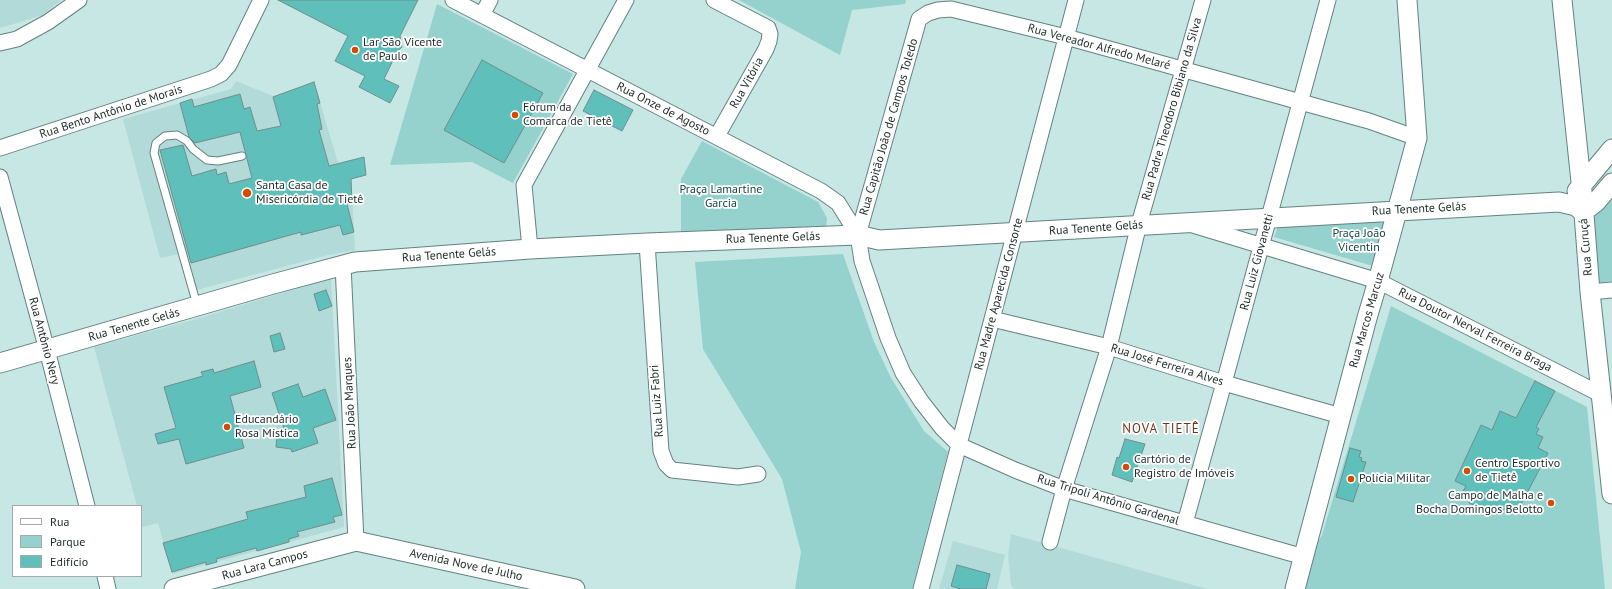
<!DOCTYPE html>
<html>
<head>
<meta charset="utf-8">
<style>
	body { margin:0 }
	#map { position:relative; width:1612px; height:589px; overflow:hidden; background:#c6e7e4; font-family:"PT Sans",sans-serif }
	canvas { display:block }
	.legend { position:absolute; left:12px; top:505px; width:130px; height:72px; box-sizing:border-box; background:#fff; border:1px solid #a4a9a9; margin:0; padding:5px 7px; list-style:none; font-size:12px; color:#1c2928 }
	.legend li { display:flex; align-items:center; gap:8px; height:20px }
	.legend b { width:20px; border:1px solid #a4a9a9 }
</style>
</head>
<body>
<div id="map">
<canvas width="1612" height="589"></canvas>
<ul class="legend">
<li><b style="height:5px;background:#fff"></b>Rua</li>
<li><b style="height:11px;background:#95d1cd"></b>Parque</li>
<li><b style="height:11px;background:#5fbfba"></b>Edifício</li>
</ul>
</div>
<script>
const c = document.querySelector('canvas').getContext('2d');
c.lineJoin = 'round';
function fill(path, color) {
  c.fillStyle = color;
  c.fill(path, 'evenodd');
}
function poly(rows) {
  const path = new Path2D();
  for (const r of rows) {
    path.moveTo(r[0], r[1]);
    for (let i = 2; i < r.length; i += 2) path.lineTo(r[i], r[i + 1]);
  }
  return path;
}
function stroke(path, color, width, dash) {
  c.strokeStyle = color;
  c.lineWidth = width;
  c.lineCap = dash ? 'butt' : 'round';
  c.setLineDash(dash || []);
  c.stroke(path);
}
function write(font, color, halo, rows, align = 'center') {
  c.font = font + ' "PT Sans",sans-serif';
  c.lineWidth = 3.5;
  c.setLineDash([]);
  c.textBaseline = 'middle';
  c.strokeStyle = halo;
  c.fillStyle = color;
  for (const [text, x, y, turn = 0] of rows) {
    c.save();
    c.translate(x, y);
    c.rotate((+turn || 0) * Math.PI / 180);
    c.textAlign = isNaN(turn) ? turn : align;
    if (halo) c.strokeText(text, 0, 0);
    c.fillText(text, 0, 0);
    c.restore();
  }
}
fill(poly([
	[0,0,61,0,43,15,0,28],
	[236,81,273,96,314,82,338,163,364,157,366,175,351,179,355,250,328,255,189,292,179,254,160,258,123,119,231,89],
	[331,278,344,527,172,574,158,523,142,527,141,506,137,506,94,347,193,320],
	[1011,534,1207,589,1014,589,1011,585,1008,555],
	[953,541,1005,555,997,589,939,589]
]), '#b1dad8');
fill(poly([
	[739,0,906,0,905,4,852,10,840,55],
	[437,4,573,74,513,183,472,162,390,165],
	[702,141,818,202,827,218,826,232,681,240,681,179],
	[1612,193,1612,281,1595,283,1591,221],
	[1386,219,1373,266,1274,237,1278,226],
	[843,254,874,342,891,378,924,431,948,452,912,589,795,589,801,552,782,479,703,349,695,262],
	[1391,306,1587,407,1605,589,1305,589,1308,568,1317,543,1322,535]
]), '#95d1cd');
const building = poly([
	[278,0,418,0,400,36,402,47,397,52,384,79,399,86,390,103,359,87,365,76,335,61,348,36,278,0],
	[482,60,543,93,504,163,444,130,482,60],
	[314,82,320,103,317,104,322,129,319,130,329,166,364,157,366,175,351,179,352,203,347,204,354,232,343,235,340,225,301,235,301,232,191,263,160,150,183,145,192,176,216,169,217,175,226,172,229,184,252,178,240,132,195,143,189,137,180,103,192,99,194,107,240,94,244,109,250,107,257,131,281,126,273,97,314,82],
	[594,90,633,110,622,131,583,111,594,90],
	[326,290,332,306,319,311,314,294,326,290],
	[280,333,285,349,274,352,270,336,280,333],
	[254,361,261,387,230,396,244,448,186,464,179,439,158,444,155,434,176,428,164,387,203,376,201,372,213,369,214,373,254,361],
	[1535,381,1555,391,1536,427,1539,429,1536,434,1543,437,1538,448,1548,453,1518,510,1507,505,1504,510,1495,506,1491,513,1469,503,1473,496,1463,491,1466,486,1455,481,1481,425,1492,430,1500,411,1516,418,1535,381],
	[298,384,303,397,325,389,336,420,313,428,318,443,292,452,291,449,276,447,277,436,287,437,272,393,298,384],
	[1125,439,1145,444,1132,482,1112,475,1117,457,1119,458,1125,439],
	[1350,448,1361,451,1359,457,1362,458,1361,461,1366,462,1353,502,1336,497,1350,448],
	[332,478,342,515,333,517,335,522,297,532,299,536,289,539,289,542,257,551,256,548,216,559,217,562,206,565,206,562,172,572,163,543,248,519,246,512,306,497,304,486,332,478],
	[957,565,990,574,986,589,961,589,951,586,957,565]
]);
fill(building, '#5fbfba');
stroke(building, '#708e8c', 1);
const service = poly([
	[197,305,154,153,156,143,165,136,177,135,187,141,193,149,207,160,218,161,242,156]
]);
const minor = poly([
	[453,0,821,191,838,203,858,235],
	[714,0,768,28,770,34,769,41,766,49,717,136],
	[482,15,490,0],
	[0,43,17,39,48,22,79,0],
	[0,148,211,79,221,74,229,65,261,0],
	[0,177,47,350,87,506],
	[1193,225,1378,281,1602,395],
	[647,243,661,451,666,464,672,470,738,477,758,474],
	[530,249,524,185,626,0],
	[343,265,356,541],
	[1590,292,1612,290],
	[992,319,1109,347,1224,383,1341,416],
	[1185,523,1224,383,1328,0],
	[1050,542,1064,489,1109,347,1139,224,1203,0],
	[1304,557,1064,489,1015,470,959,445,942,428,921,401,903,373,888,338,862,261,858,235,919,19,928,13,938,10,951,9,1066,37,1369,121,1417,138],
	[105,576,108,589],
	[921,589,1076,0]
]);
const tertiary = poly([
	[1562,0,1583,201,1590,292,1612,494],
	[1577,191,1612,149],
	[0,363,273,284,355,262,530,249,647,243,858,235,879,240,1559,202,1576,206,1583,212,1596,202,1612,183],
	[174,589,356,541,575,589],
	[1295,589,1367,318,1378,281,1417,138,1407,0]
]);
stroke(service, '#638280', 9);
stroke(minor, '#638280', 17);
stroke(tertiary, '#638280', 21);
stroke(service, '#fff', 7);
stroke(minor, '#fff', 15);
stroke(tertiary, '#fff', 19);
for (const [x, y, r, color] of [
	[355,50,4,"#d14d03"],
	[515,115,4,"#d14d03"],
	[247,193,5,"#d14d03"],
	[227,427,4,"#d14d03"],
	[1126,467,4,"#d14d03"],
	[1467,471,4,"#d14d03"],
	[1351,479,4,"#d14d03"],
	[1551,503,4,"#d14d03"]
]) {
  const dot = new Path2D();
  dot.arc(x, y, r, 0, 2 * Math.PI);
  c.fillStyle = color;
  c.fill(dot);
  stroke(dot, '#fff', 1.5);
}
write('12px', '#1c2928', '#fff', [
	["Lar São Vicente",363,43],
	["de Paulo",363,57],
	["Fórum da",523,108],
	["Comarca de Tietê",523,122],
	["Santa Casa de",256,186],
	["Misericórdia de Tietê",256,200],
	["Educandário",235,420],
	["Rosa Mística",235,434],
	["Cartório de",1134,460],
	["Registro de Imóveis",1134,474],
	["Centro Esportivo",1475,464],
	["de Tietê",1475,478],
	["Polícia Militar",1359,479],
	["Campo de Malha e",1543,496,"right"],
	["Bocha Domingos Belotto",1543,510,"right"]
], 'left');
write('12px', '#1c2928', '#fff', [
	["Rua Vereador Alfredo Melaré",1099,47,15],
	["Rua Vitória",747,83,-61],
	["Rua Onze de Agosto",663,109,27],
	["Rua Padre Theodoro Bibiano da Silva",1172,109,-74],
	["Rua Bento Antônio de Morais",111,112,-18],
	["Rua Capitão João de Campos Toledo",889,127,-74],
	["Rua Tenente Gelás",1419,209,-3],
	["Rua Tenente Gelás",1096,228,-4],
	["Rua Tenente Gelás",773,238,-2],
	["Rua Curuçá",1586,247,-95],
	["Rua Tenente Gelás",449,255,-4],
	["Rua Luiz Giovanetti",1257,262,-75],
	["Rua Madre Aparecida Consorte",999,294,-75],
	["Rua Marcos Marcuz",1367,320,-74],
	["Rua Tenente Gelás",134,325,-16],
	["Rua Doutor Nerval Ferreira Braga",1475,330,27],
	["Rua Antônio Nery",44,341,75],
	["Rua José Ferreira Alves",1167,365,17],
	["Rua Luiz Fabri",657,401,-94],
	["Rua João Marques",350,403,-93],
	["Rua Tripoli Antônio Gardenal",1108,500,17],
	["Rua Lara Campos",265,565,-15],
	["Avenida Nove de Julho",466,565,12]
]);
write('12px', '#174442', '#fff', [
	["Praça Lamartine",721,190],
	["Garcia",721,204],
	["Praça João",1359,234],
	["Vicentin",1359,248]
]);
c.letterSpacing = '1px';
write('13px', '#743218', '#fff', [
	["NOVA TIETÊ",1161,429]
]);
c.letterSpacing = '0px';
</script>
</body>
</html>
